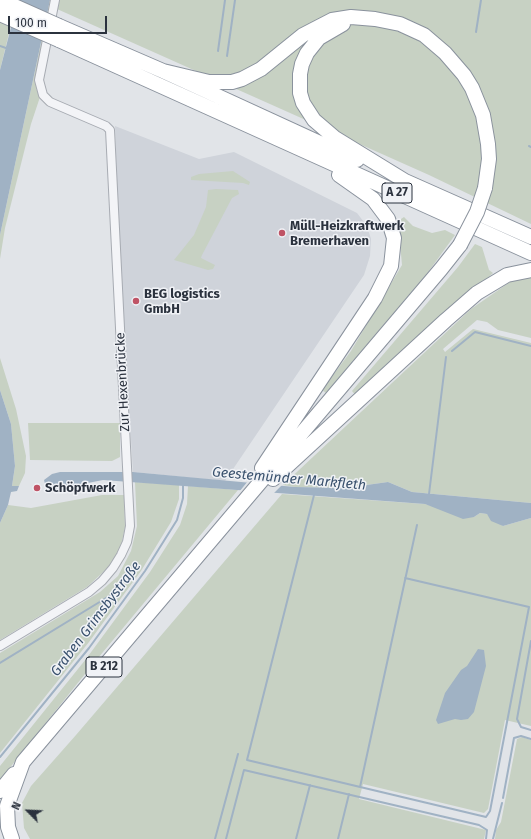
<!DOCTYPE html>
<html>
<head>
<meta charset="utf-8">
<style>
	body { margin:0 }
	#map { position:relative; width:531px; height:839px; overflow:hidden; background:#e1e4e8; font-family:"Fira Sans",sans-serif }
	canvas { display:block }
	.north { position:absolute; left:8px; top:791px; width:40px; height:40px; -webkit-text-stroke:3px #f0f2f6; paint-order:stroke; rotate:294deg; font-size:11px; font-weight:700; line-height:16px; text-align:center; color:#2b323e }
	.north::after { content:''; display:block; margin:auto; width:14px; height:18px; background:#2b323e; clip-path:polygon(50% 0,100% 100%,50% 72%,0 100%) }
	.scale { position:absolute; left:8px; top:16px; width:99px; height:18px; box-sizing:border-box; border:2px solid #2b323e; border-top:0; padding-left:5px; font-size:12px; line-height:14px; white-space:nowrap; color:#2b323e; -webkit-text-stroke:3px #f0f2f6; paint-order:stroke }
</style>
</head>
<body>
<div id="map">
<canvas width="531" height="839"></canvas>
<div class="north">N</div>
<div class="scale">100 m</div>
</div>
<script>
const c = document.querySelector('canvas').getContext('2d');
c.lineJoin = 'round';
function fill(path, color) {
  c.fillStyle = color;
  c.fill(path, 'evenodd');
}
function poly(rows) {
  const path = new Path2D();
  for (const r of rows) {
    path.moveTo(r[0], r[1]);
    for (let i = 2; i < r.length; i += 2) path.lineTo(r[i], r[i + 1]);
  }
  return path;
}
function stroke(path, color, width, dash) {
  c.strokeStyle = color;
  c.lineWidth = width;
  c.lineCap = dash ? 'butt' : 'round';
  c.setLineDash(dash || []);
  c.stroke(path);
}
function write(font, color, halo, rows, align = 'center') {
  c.font = font + ' "Fira Sans",sans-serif';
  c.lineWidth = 3;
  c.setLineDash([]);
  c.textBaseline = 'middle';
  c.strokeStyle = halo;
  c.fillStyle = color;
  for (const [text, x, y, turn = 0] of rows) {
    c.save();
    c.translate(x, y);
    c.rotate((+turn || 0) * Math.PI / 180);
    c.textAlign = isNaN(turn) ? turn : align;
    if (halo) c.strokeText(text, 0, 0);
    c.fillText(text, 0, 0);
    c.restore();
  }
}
fill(poly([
	[115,126,199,159,234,152,357,213,367,226,371,239,370,256,364,275,225,481,133,472,119,248]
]), '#cfd3da');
fill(poly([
	[50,0,53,0,36,80,36,88,40,97,31,124,5,228,0,259,0,235],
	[58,0,531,0,531,224,429,175,57,9],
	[0,20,11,25,0,70],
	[233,171,250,182,249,185,243,183,191,180,191,177,199,174],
	[216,189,238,190,239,194,232,198,202,255,201,258,215,265,213,269,208,270,174,260,194,235,206,207,208,190],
	[404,217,413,226,432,233,445,230,455,235,426,275,326,393,322,390,351,351,402,265,398,221],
	[475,244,482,247,489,270,493,273,357,397,352,391,458,267],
	[531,277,531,338,498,330,487,322,477,320,443,349,445,352,473,329,531,343,531,503,412,492,388,482,345,488,295,487,283,485,471,309,510,282],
	[0,358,16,409,26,456,25,473,19,486,12,486,15,466,11,424,0,390],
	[28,423,120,423,120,457,112,461,30,460],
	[135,482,179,485,179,499,171,522,141,571,89,642,0,753,0,653,100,592,118,576,131,551,137,526],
	[188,486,238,490,93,664,0,780,0,766,86,659,150,572,180,525,187,504],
	[282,494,425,504,474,517,480,513,487,514,503,526,531,518,531,726,505,720,488,809,484,813,363,784,359,799,486,830,484,839,30,839,24,828,22,803,31,786,76,735],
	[102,495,124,495,125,527,121,546,113,563,87,587,0,640,0,523,8,505,31,508],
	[522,737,531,740,531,839,495,839,496,830,501,822,517,739]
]), '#c7d1c3');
fill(poly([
	[18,0,50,0,0,235,0,70],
	[0,390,11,424,15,466,12,486,19,486,17,491,11,492,8,505,0,523],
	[60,472,133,472,295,487,345,488,388,482,412,492,531,503,531,518,503,526,491,521,487,514,480,513,474,517,463,519,425,504,103,480,47,491,44,480,52,474],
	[478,649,484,650,486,666,474,712,468,719,461,720,455,719,438,724,436,720,445,693,461,670,467,666]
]), '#a0b2c4');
fill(poly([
	[248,481,282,483,284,483,273,494,239,492]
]), '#e1e4e8');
stroke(poly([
	[476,32,481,0],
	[0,46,6,48],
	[218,51,225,0],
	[227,56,235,0],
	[529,146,531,147],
	[452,351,475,332,531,346],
	[429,494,446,357],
	[314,495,247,760,486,817,490,811,529,607,405,578],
	[531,641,517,719,521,727,531,730],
	[0,663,111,595],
	[0,757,89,648,145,571,177,520,183,498,183,484],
	[360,787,417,525],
	[503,798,514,738,521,736,531,739],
	[215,839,238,754],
	[226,839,244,770,479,825,487,830,486,839],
	[296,839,310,785],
	[338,839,349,794],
	[493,839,502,803]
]), '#a0b2c4', 2);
const street = poly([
	[0,646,89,592,102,581,113,568,121,555,127,542,130,526,110,130,106,126,50,102,43,95,39,80,55,0]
]);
const highway = poly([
	[343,24,319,38,307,53,302,64,300,74,300,93,303,103,314,120,335,138,405,181,531,237],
	[59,26,163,71,357,160],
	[59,40,531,253],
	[163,71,209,82,232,82,242,79,261,69,303,35,332,20,351,17,375,19,400,24,424,35,445,53,464,75,472,88,483,115,488,144,489,159,485,188],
	[262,468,375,298,391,266,394,238,388,219,373,199,339,175],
	[273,479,446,320,477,293,507,275,531,270],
	[0,791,14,774],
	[12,839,8,827,7,806,23,762,441,269,460,245]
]);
stroke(street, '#a7abb2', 10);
stroke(highway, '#8a929d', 16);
stroke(street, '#f3f4f7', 8);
stroke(highway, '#fff', 14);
const highwayBridge = poly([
	[1,0,59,26],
	[0,14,59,40],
	[460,245,477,212,485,188]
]);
stroke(highwayBridge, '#8a929d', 16, []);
stroke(highwayBridge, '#fff', 14);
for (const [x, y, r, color] of [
	[282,233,4,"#bf5365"],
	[136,301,4,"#bf5365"],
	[37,488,4,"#bf5365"]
]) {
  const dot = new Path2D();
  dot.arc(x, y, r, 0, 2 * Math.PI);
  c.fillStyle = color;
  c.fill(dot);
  stroke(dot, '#f0f2f6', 1.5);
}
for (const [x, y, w] of [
	[397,193,30],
	[104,667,36]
]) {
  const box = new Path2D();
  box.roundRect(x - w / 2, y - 10, w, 20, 3);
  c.fillStyle = '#f0f2f6';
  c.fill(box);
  stroke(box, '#2b323e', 1);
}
write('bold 12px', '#2b323e', null, [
	["A 27",397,193],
	["B 212",104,667]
]);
write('bold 13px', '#2b323e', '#f0f2f6', [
	["Müll-Heizkraftwerk",290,226],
	["Bremerhaven",290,241],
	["BEG logistics",144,294],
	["GmbH",144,309],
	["Schöpfwerk",45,488]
], 'left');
write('13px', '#2b323e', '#f0f2f6', [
	["Zur Hexenbrücke",123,382,-93]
]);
write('italic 14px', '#39516d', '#f0f2f6', [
	["Geestemünder Markfleth",289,479,5],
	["Graben Grimsbystraße",96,619,-53]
]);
</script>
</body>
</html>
